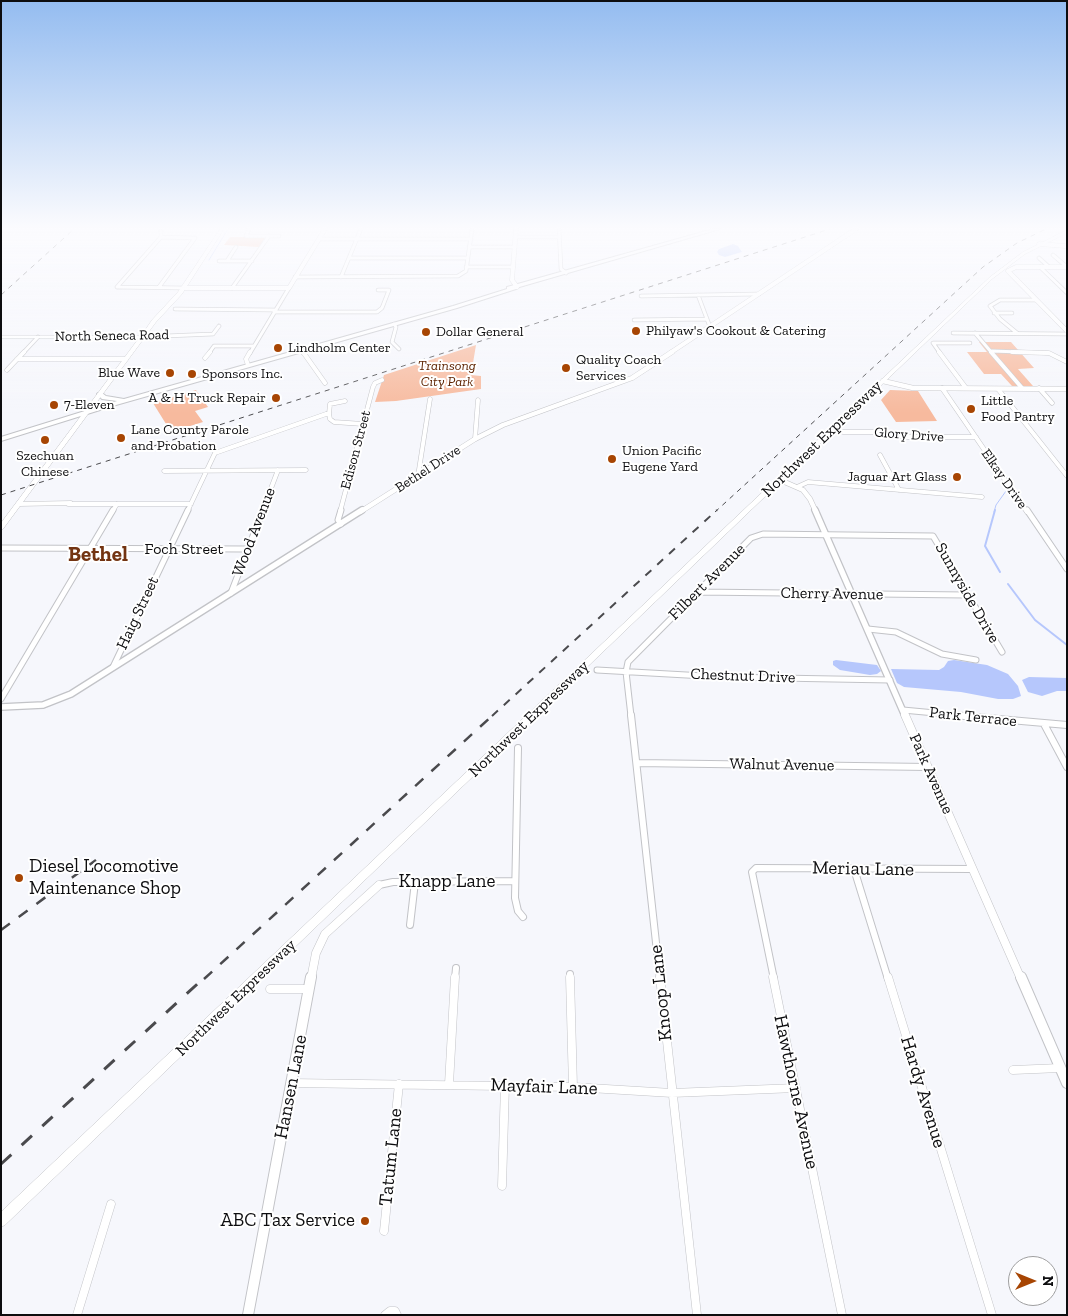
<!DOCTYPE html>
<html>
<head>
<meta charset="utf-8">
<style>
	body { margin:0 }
	#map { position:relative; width:1068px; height:1316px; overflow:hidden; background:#f6f7fc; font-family:"Zilla Slab",serif }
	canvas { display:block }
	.frame { position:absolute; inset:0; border:2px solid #0d0d0f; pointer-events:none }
	.north { position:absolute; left:1008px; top:1256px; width:50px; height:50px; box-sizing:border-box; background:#fff; border:1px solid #9e9e9f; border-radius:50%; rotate:90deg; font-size:14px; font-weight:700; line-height:20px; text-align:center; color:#0d0d0f }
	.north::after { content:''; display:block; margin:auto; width:18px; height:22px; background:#a74503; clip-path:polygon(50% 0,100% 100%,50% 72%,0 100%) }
</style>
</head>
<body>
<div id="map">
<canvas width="1068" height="1316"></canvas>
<div class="frame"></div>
<div class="north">N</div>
</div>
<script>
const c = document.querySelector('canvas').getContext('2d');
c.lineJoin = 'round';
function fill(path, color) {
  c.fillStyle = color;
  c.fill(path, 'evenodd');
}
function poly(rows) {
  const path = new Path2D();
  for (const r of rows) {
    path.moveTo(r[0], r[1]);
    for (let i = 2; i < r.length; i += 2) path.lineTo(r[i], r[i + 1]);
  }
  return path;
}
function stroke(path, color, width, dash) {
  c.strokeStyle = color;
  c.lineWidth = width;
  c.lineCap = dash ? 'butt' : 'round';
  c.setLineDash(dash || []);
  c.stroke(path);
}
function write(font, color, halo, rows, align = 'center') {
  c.font = font + ' "Zilla Slab",serif';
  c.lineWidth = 4;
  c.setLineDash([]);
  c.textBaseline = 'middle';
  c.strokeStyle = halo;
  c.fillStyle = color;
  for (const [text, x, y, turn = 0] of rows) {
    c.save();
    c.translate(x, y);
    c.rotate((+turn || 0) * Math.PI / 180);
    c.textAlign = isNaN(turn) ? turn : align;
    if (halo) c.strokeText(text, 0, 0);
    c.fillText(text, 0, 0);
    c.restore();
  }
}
fill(poly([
	[230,237,243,237,265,238,259,247,224,245],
	[979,342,1011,342,1034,368,1018,369,1033,386,1012,386,1001,374,984,374,967,352,987,352],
	[476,345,471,375,481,376,481,389,396,401,375,402,384,375],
	[196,390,208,407,195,411,203,422,171,432,153,403],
	[890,390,918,391,937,421,896,422,881,400]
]), '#f7ba9e');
fill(poly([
	[733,244,738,246,742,252,725,257,719,255,717,252,719,249],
	[836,660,877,665,881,671,877,674,870,675,840,670,833,665,833,661],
	[954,660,987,665,1008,674,1018,686,1021,696,1013,699,998,699,961,692,904,687,897,683,891,669,939,670,944,667,948,661],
	[1029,677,1067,678,1067,691,1057,691,1042,696,1028,692,1022,680]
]), '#b6c7fc');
stroke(poly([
	[209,260,228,229],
	[994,512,996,505,1006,491]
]), '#b6c7fc', 1);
stroke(poly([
	[995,510,985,546,1000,572],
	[1008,584,1035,620,1067,645]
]), '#b6c7fc', 2);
const minorFar4 = poly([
	[249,229,246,236,279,236],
	[559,229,561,269,566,273],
	[515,237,560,237],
	[319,239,471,239],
	[469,247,515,247],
	[1053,255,1067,267],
	[349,258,468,258],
	[1039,258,1049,267],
	[219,261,252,261],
	[227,261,236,247],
	[466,267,513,267],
	[1040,267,1067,293],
	[295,277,458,276,466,271,472,229],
	[341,277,361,229],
	[117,287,161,237,161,231],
	[117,287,184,288],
	[159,287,195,238,161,237],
	[232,288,269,236],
	[698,295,710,327],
	[641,296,759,294],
	[175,309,275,310],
	[274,312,377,312,382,308,389,290,378,290],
	[994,313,1012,313],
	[634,320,706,319],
	[394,324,396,327,392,342,399,349],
	[953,333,1067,334],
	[975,333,992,353],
	[1017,333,1000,319,990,306,1000,300,1036,300],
	[142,337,213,334,219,326],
	[302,351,303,353],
	[992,351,1048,353],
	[23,353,38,337],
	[209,353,214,346,254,346],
	[250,353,289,288],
	[940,353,933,343,970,343]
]);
const minorFar3 = poly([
	[303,352,325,383],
	[939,352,966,388],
	[991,352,1022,388],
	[1012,352,1049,353,1067,362],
	[205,358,210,352],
	[17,359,126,359],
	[248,365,246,359,250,352],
	[7,370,24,352],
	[942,388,1027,512],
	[1039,388,1052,403],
	[998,389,1067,476],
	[329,414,330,404,345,401],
	[843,432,877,432,906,437,976,437],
	[475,439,478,400],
	[880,455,899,490],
	[164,471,306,470],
	[418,476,430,399],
	[797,487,808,482,982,497],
	[19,504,71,503],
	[68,504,191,504],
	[112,512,117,504],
	[187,512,215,453,326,414,329,414,330,419,334,422,363,424],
	[262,512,278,470],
	[340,512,373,387,375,383,382,380]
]);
const minorFar2 = poly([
	[341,510,338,520,341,524],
	[1027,510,1067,569],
	[1,548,247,549],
	[697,592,966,595],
	[231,593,263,510],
	[868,629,896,632,942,654,976,660],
	[113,667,188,510],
	[597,670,722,677,890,680],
	[1,699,113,510],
	[903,710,967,716],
	[631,716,626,672,628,662,751,538,763,534,933,536,1002,652]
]);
const minorFar1 = poly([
	[631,715,660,979],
	[953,715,1067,725],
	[1044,724,1067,767],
	[518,748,515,898,518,911,523,917],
	[637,763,928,767],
	[854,869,888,979],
	[379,885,393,882,515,881],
	[410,925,415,882],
	[570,974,570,979],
	[455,979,456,968],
	[774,979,752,872,756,868,972,869]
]);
const minor = poly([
	[570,977,573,1087],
	[660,977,697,1315],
	[773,977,842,1315],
	[888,977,992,1315],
	[270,989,309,989],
	[1013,1070,1060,1068],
	[291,1083,573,1087,672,1093,796,1088],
	[449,1084,455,977],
	[502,1186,505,1085],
	[384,1231,399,1084],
	[77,1315,111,1204],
	[385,1315,390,1311,395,1311,397,1315]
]);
const tertiaryFar4 = poly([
	[516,229,512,280,517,287],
	[1039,244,1065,246],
	[1067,267,1016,267,1008,271,1067,331],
	[184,288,289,288,325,229],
	[670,353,856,229]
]);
const tertiaryFar3 = poly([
	[883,381,913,388,1067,389],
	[780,480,803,490,810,499,816,512],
	[360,512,475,439,503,425,632,378,672,352]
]);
const tertiaryFar2 = poly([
	[815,510,905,716],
	[1,707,43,705,71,694,362,510]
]);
const tertiaryFar1 = poly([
	[905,715,1021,979],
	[311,979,316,953,325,934,379,885]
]);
const tertiary = poly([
	[1021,977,1067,1083],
	[248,1315,311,977]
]);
const secondary = poly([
	[220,229,224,229,182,294,156,322,3,529,1,530,1,523,139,338,1,338,1,336,141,336,152,320,178,292,220,229],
	[1067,230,1067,233,1025,254,992,279,5,1225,1,1227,1,1212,990,277,1023,252,1067,230]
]);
const primary = poly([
	[713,229,720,229,516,288,516,289,457,308,116,405,1,441,1,437,117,401,102,399,97,394,98,393,102,393,106,396,124,399,453,306,507,289,507,287,713,229]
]);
stroke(minorFar4, '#c2c3c7', 4.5);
stroke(minorFar3, '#c2c3c7', 5);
stroke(minorFar2, '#c2c3c7', 7);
stroke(minorFar1, '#c2c3c7', 8);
stroke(minor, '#c2c3c7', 9);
stroke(tertiaryFar4, '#c2c3c7', 5);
stroke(tertiaryFar3, '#c2c3c7', 5.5);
stroke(tertiaryFar2, '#c2c3c7', 8);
stroke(tertiaryFar1, '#c2c3c7', 9);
stroke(tertiary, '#c2c3c7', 12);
stroke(secondary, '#c2c3c7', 1);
stroke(primary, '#c2c3c7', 2);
stroke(minorFar4, '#fff', 3);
stroke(minorFar3, '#fff', 4);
stroke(minorFar2, '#fff', 5);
stroke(minorFar1, '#fff', 6);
stroke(minor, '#fff', 8);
stroke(tertiaryFar4, '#fff', 4);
stroke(tertiaryFar3, '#fff', 4.5);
stroke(tertiaryFar2, '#fff', 5.5);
stroke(tertiaryFar1, '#fff', 8);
stroke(tertiary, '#fff', 10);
fill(secondary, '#fff');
fill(primary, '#fff');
stroke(poly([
	[1,295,74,229],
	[1,495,830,229],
	[715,512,983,267,1017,243,1046,229]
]), '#4a4a4d', 1, [5, 5]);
stroke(poly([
	[492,716,717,510]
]), '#4a4a4d', 2, [8, 8]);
stroke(poly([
	[1,930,96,860],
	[204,979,493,715]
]), '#4a4a4d', 2.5, [11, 11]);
stroke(poly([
	[1,1164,205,977]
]), '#4a4a4d', 3, [14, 14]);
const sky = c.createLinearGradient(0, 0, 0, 413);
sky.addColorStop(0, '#94bcf0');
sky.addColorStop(0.55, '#fbfbfe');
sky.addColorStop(1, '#fbfbfe00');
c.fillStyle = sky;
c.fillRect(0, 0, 1068, 413);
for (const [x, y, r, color] of [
	[636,331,5,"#a74503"],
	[426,332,5,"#a74503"],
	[278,348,5,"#a74503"],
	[566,368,5,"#a74503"],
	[170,373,5,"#a74503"],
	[192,374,5,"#a74503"],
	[276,398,5,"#a74503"],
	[54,405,5,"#a74503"],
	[971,409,5,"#a74503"],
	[121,438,5,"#a74503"],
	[45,440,5,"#a74503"],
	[612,459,5,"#a74503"],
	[957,477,5,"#a74503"],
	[19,878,5,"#a74503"],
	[365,1221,5,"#a74503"]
]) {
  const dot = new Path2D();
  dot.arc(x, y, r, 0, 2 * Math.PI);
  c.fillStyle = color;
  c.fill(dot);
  stroke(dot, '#fff', 2);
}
write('14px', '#0d0d0f', '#fff', [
	["Philyaw's Cookout & Catering",646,331],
	["Dollar General",436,332],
	["Lindholm Center",288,348],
	["Quality Coach",576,360],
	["Services",576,376],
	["Blue Wave",160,373,"right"],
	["Sponsors Inc.",202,374],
	["A & H Truck Repair",266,398,"right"],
	["Little",981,401],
	["Food Pantry",981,417],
	["7-Eleven",64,405],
	["Lane County Parole",131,430],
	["and Probation",131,446],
	["Union Pacific",622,451],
	["Eugene Yard",622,467],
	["Szechuan",45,456,"center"],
	["Chinese",45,472,"center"],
	["Jaguar Art Glass",947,477,"right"]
], 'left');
write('14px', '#0d0d0f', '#fff', [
	["North Seneca Road",112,336,-1],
	["Glory Drive",909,435,4],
	["Edison Street",356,450,-75],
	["Bethel Drive",428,469,-33],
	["Elkay Drive",1004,479,55]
]);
write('italic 14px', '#5e2402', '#fff', [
	["Trainsong",447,366],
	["City Park",447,382]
]);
write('16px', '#0d0d0f', '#fff', [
	["Northwest Expressway",822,439,-44],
	["Wood Avenue",254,532,-69],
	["Foch Street",184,549],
	["Filbert Avenue",707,582,-45],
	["Sunnyside Drive",967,593,60],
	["Cherry Avenue",832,594,1],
	["Haig Street",138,613,-65],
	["Chestnut Drive",743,676,2],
	["Park Terrace",973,717,6],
	["Northwest Expressway",529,719,-44],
	["Walnut Avenue",782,765,1],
	["Park Avenue",931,774,66],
	["Northwest Expressway",236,998,-44]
]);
write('19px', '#0d0d0f', '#fff', [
	["Diesel Locomotive",29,867],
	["Maintenance Shop",29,889],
	["ABC Tax Service",355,1221,"right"]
], 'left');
write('19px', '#0d0d0f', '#fff', [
	["Meriau Lane",863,869,1],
	["Knapp Lane",447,882],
	["Knoop Lane",661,993,-96],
	["Hansen Lane",291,1087,-79],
	["Mayfair Lane",544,1087,2],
	["Hawthorne Avenue",796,1092,78],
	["Hardy Avenue",923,1092,73],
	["Tatum Lane",391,1157,-84]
]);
write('bold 21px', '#733412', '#fff', [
	["Bethel",98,555]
]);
</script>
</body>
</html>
